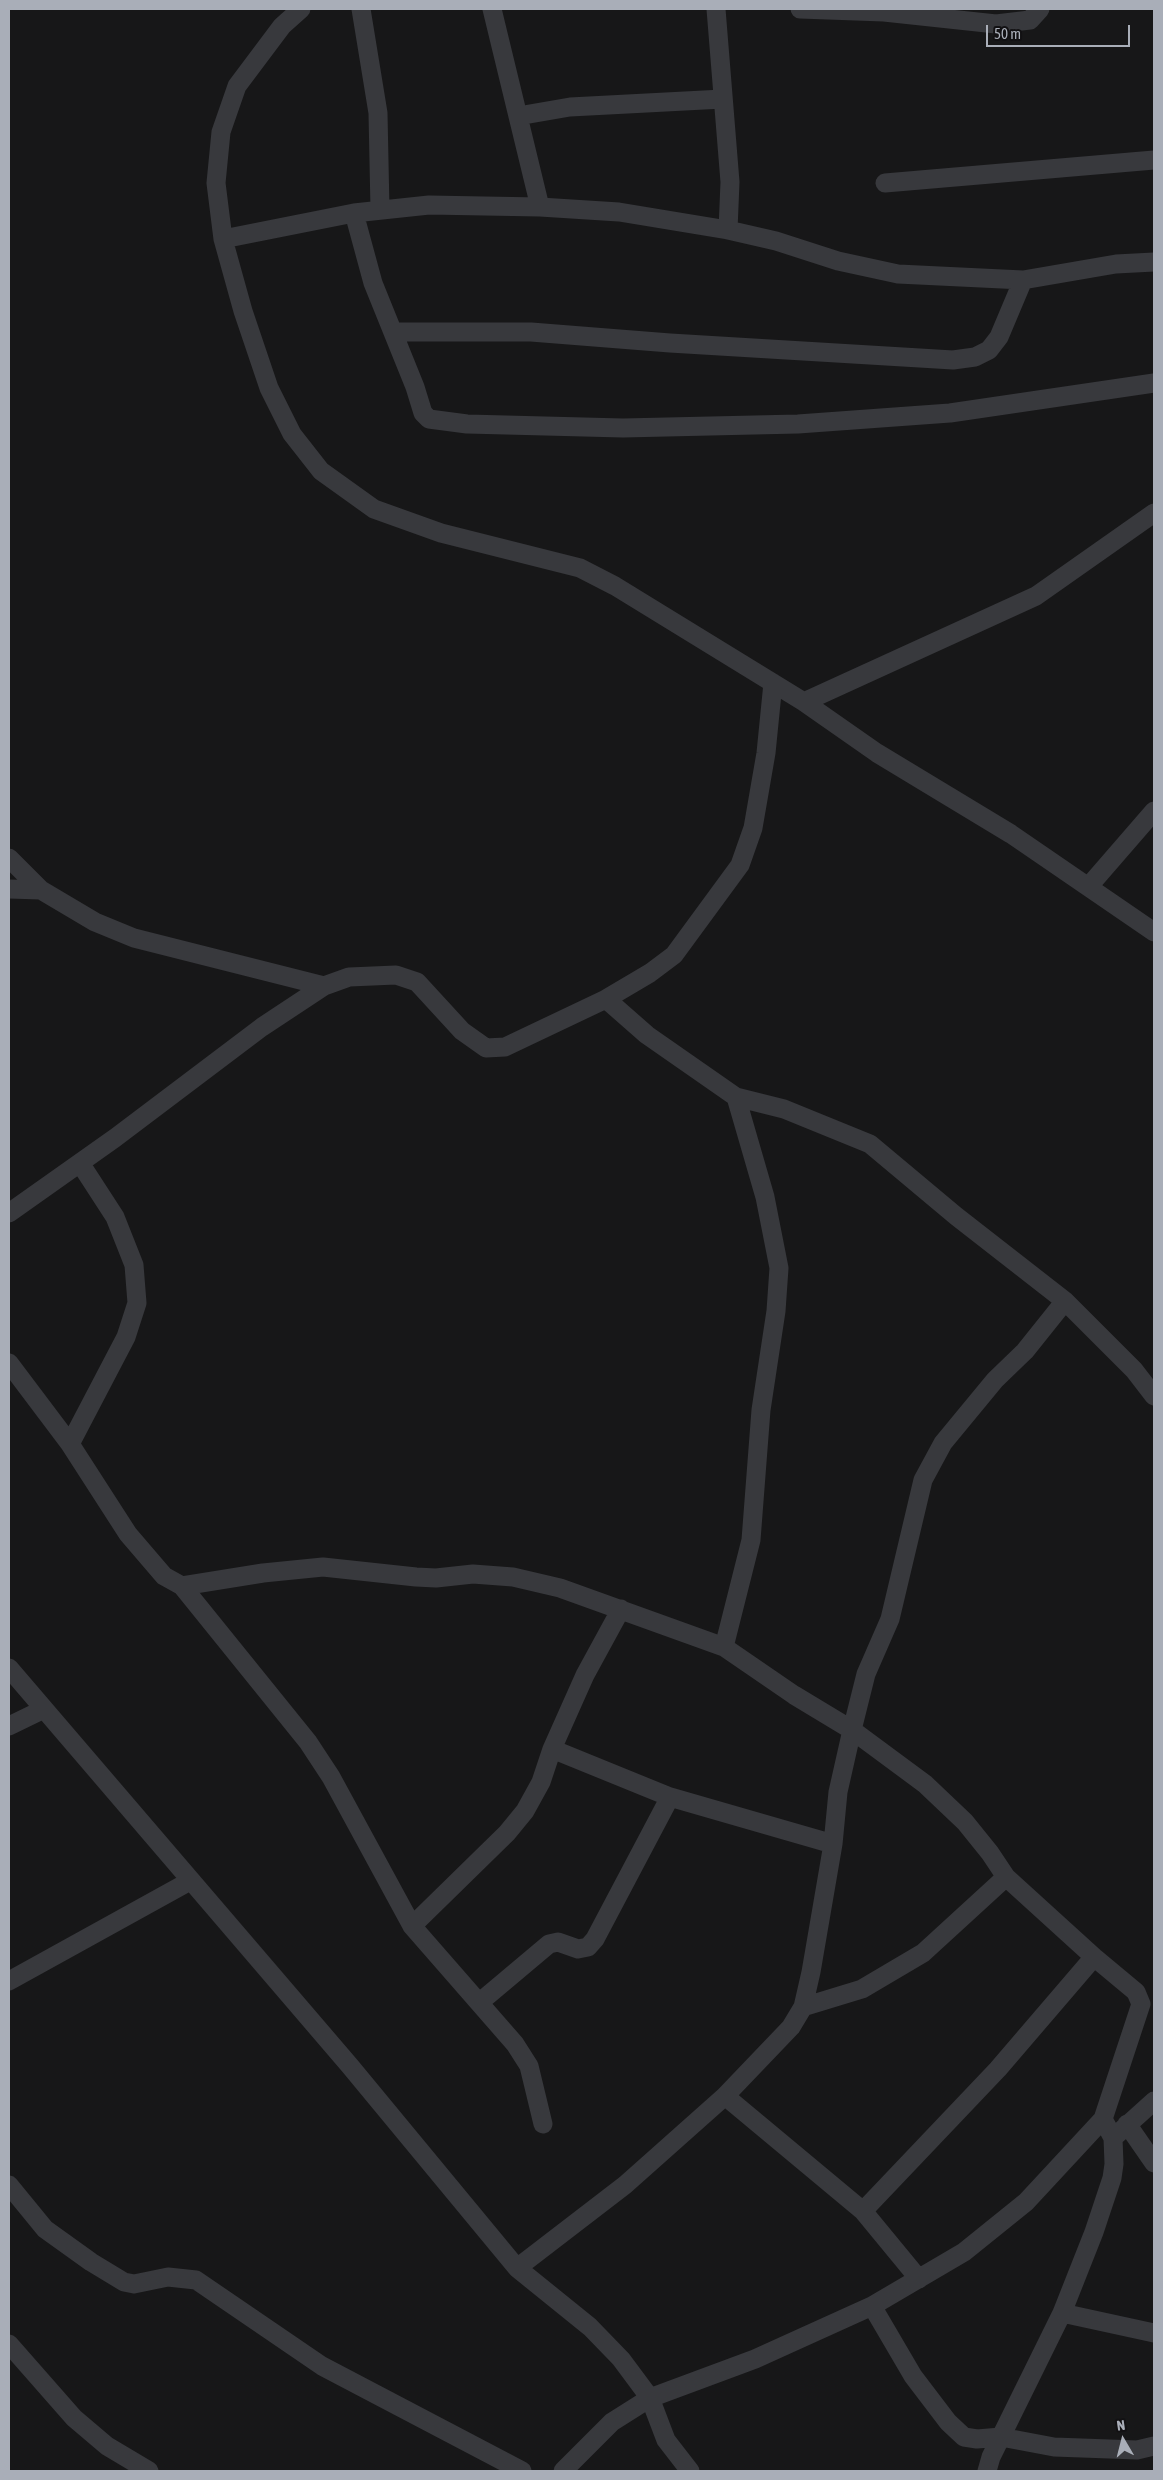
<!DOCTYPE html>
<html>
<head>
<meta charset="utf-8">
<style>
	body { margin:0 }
	#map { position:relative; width:1163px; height:2480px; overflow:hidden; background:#171718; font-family:"Asap Condensed",sans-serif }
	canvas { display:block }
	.frame { position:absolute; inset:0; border:10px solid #a9aeb8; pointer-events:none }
	.north { position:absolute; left:1098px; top:2415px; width:50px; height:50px; -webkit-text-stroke:4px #121113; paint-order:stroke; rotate:352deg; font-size:14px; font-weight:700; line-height:20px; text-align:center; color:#a9aeb8 }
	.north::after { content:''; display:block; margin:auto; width:18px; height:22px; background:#a9aeb8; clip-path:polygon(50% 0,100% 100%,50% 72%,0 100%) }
	.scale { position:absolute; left:986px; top:25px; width:144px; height:22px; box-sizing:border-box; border:2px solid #a9aeb8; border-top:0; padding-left:6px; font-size:15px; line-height:18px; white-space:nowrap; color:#a9aeb8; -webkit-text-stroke:4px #121113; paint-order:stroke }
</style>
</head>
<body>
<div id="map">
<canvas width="1163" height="2480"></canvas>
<div class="frame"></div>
<div class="north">N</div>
<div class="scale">50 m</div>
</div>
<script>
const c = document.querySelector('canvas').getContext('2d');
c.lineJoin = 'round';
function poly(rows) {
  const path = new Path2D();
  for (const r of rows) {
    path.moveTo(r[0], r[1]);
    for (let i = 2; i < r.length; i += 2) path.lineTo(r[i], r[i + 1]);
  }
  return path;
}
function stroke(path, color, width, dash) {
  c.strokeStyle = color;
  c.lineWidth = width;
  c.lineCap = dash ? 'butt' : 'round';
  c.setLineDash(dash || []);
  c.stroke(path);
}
stroke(poly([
	[301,9,282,26,237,86,221,132,216,183,223,239,243,311,269,388,292,434,321,471,374,509,441,533,580,568,615,586,804,702,877,753,1011,834,1154,932],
	[361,9,378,113,380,210],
	[492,9,540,207],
	[716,9,730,182,728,230],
	[800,9,884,12,996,24,1030,20,1040,9],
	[518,116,570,107,723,99],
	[885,183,1154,160],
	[354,213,373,283,415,387,423,413,429,419,467,424,623,428,798,424,950,413,1154,383],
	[223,239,354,213,429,205,540,207,619,212,728,230,776,241,838,261,898,274,1023,280,1116,264,1154,262],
	[393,332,531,332,670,343,953,360,975,357,989,350,999,337,1023,280],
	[804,702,1036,596,1154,513],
	[9,858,41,890,95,922,134,938,324,986],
	[1089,886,1154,811],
	[9,889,41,890],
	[606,999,647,1035,736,1097,784,1109,870,1144,956,1216,1065,1301,1134,1370,1154,1396],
	[9,1213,115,1138,262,1027,324,986,349,977,396,975,417,982,462,1031,486,1048,505,1047,606,999,650,973,674,955,740,865,753,828,766,753,773,683],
	[9,1363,70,1444,128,1534,164,1576,182,1586,308,1742,331,1777,412,1926,515,2044,529,2066,543,2124],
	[70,1444,126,1337,137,1303,134,1265,115,1217,80,1163],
	[182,1586,263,1573,323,1567,416,1577,436,1578,473,1574,513,1577,560,1588,724,1647,794,1695,852,1730,925,1784,965,1822,990,1853,1006,1877,1094,1957,1136,1992,1141,2004,1103,2119,1026,2202,964,2252,872,2306,755,2359,650,2398,612,2422,563,2471],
	[724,1647,751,1540,761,1410,776,1311,779,1268,765,1197,736,1097],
	[9,1668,350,2066,517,2268,590,2327,621,2359,650,2398,666,2440,690,2471],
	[9,1726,44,1709],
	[552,1749,670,1797,833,1844],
	[412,1926,507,1833,525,1811,541,1782,552,1749,585,1675,621,1609],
	[9,1981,190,1881],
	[480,2002,549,1944,558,1942,578,1949,588,1947,595,1939,670,1797],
	[803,2007,862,1989,923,1953,1006,1877],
	[725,2096,863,2211,919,2279],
	[1127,2124,1154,2163],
	[1113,2138,1154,2101],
	[9,2185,45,2229,91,2262,124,2282,134,2284,168,2277,196,2280,322,2366,522,2471],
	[863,2211,998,2069,1094,1957],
	[517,2268,625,2185,725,2096,791,2027,803,2007,811,1972,833,1844,838,1792,852,1730,866,1674,890,1619,923,1480,943,1443,995,1380,1025,1351,1065,1301],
	[872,2306,913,2376,948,2422,964,2437,977,2439,1001,2437,1054,2447,1137,2450,1154,2446],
	[1062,2313,1154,2333],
	[9,2344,74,2418,107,2446,149,2471],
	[987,2471,991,2457,1062,2313,1094,2232,1112,2178,1114,2164,1113,2138,1103,2119]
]), '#38393d', 19);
</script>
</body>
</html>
